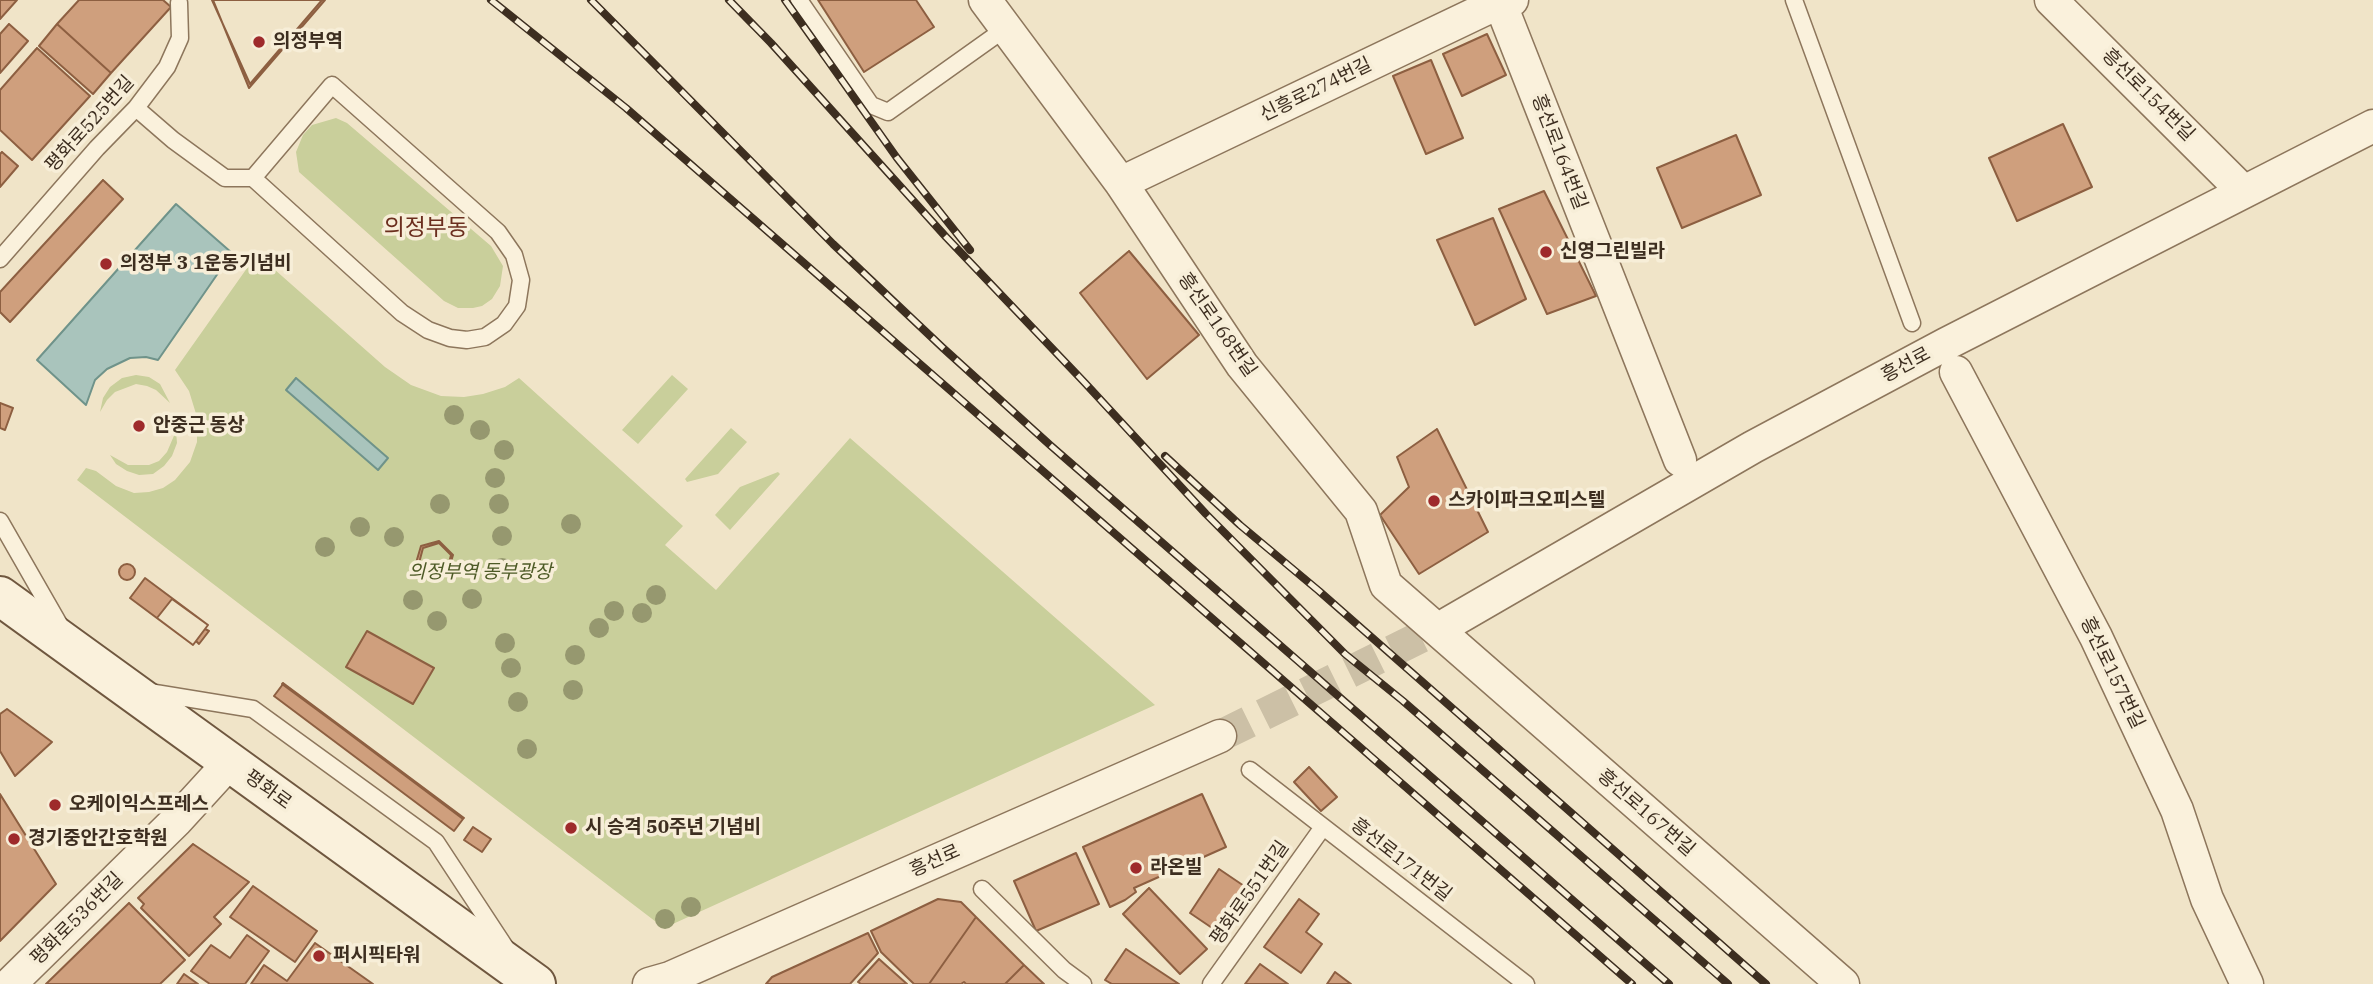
<!DOCTYPE html>
<html>
<head>
<meta charset="utf-8">
<style>
	body { margin:0 }
	canvas { display:block; background:#f0e4c8 }
</style>
</head>
<body>
<canvas width="2373" height="984"></canvas>
<script>
const c = document.querySelector('canvas').getContext('2d');
c.lineJoin = 'round';
function fill(path, color) {
  c.fillStyle = color;
  c.fill(path, 'evenodd');
}
function poly(rows) {
  const path = new Path2D();
  for (const r of rows) {
    if (r.length === 3) {
      path.moveTo(r[0] + r[2], r[1]);
      path.arc(r[0], r[1], r[2], 0, 2 * Math.PI);
      continue;
    }
    path.moveTo(r[0], r[1]);
    for (let i = 2; i < r.length; i += 2) path.lineTo(r[i], r[i + 1]);
  }
  return path;
}
function stroke(path, color, width, dash) {
  c.strokeStyle = color;
  c.lineWidth = width;
  c.lineCap = dash ? 'butt' : 'round';
  c.setLineDash(dash || []);
  c.stroke(path);
}
function write(font, color, halo, rows, align = 'center') {
  c.font = font + ' "IBM Plex Serif","Noto Sans KR",serif';
  c.lineWidth = 7;
  c.setLineDash([]);
  c.textBaseline = 'middle';
  c.strokeStyle = halo;
  c.fillStyle = color;
  for (const [text, x, y, turn = 0] of rows) {
    c.save();
    c.translate(x, y);
    c.rotate((+turn || 0) * Math.PI / 180);
    c.textAlign = isNaN(turn) ? turn : align;
    if (halo) c.strokeText(text, 0, 0);
    c.fillText(text, 0, 0);
    c.restore();
  }
}
fill(poly([
	[336,118,347,123,491,246,503,266,500,286,492,299,482,306,473,308,458,308,444,301,299,172,296,152,303,135,312,125],
	[257,254,385,367,411,385,441,396,464,397,483,394,505,387,519,378,683,526,665,545,716,590,850,438,1155,705,664,928,77,480,86,468,96,471,116,486,134,493,149,492,163,488,175,480,190,462,197,442,197,417,189,391,175,370],
	[136,375,149,377,160,384,170,403,156,390,147,386,136,384,115,392,107,400,100,412,103,398,110,387,122,378],
	[672,375,688,389,638,444,622,430],
	[731,428,747,442,718,474,687,482,685,479],
	[176,431,177,443,172,456,164,466,153,474,139,475,127,471,116,464,110,455,128,465,149,465,159,461,167,452],
	[778,472,780,474,730,530,715,515,740,487]
]), '#c9cf9b');
const water = poly([
	[176,204,232,253,158,360,146,357,130,358,107,369,95,380,86,405,37,360,176,204],
	[296,378,388,458,378,470,286,390,296,378]
]);
fill(water, '#a9c4bc');
stroke(water, '#6f938a', 2);
const building = poly([
	[0,0,17,0,0,19,0,0],
	[79,0,163,0,171,7,111,73,57,24,79,0],
	[212,0,322,0,250,84,212,0],
	[213,0,325,0,249,88,213,0],
	[818,0,916,0,934,27,864,72,818,0],
	[9,24,28,41,0,73,0,34,9,24],
	[57,24,111,73,93,94,39,46,57,24],
	[1487,34,1506,75,1462,96,1443,54,1487,34],
	[37,48,90,96,32,160,0,130,0,90,37,48],
	[1431,60,1463,138,1426,154,1393,76,1431,60],
	[2063,124,2092,187,2017,221,1989,158,2063,124],
	[1736,135,1761,195,1682,228,1657,168,1736,135],
	[2,152,18,166,0,187,0,154,2,152],
	[103,180,123,199,10,322,0,312,0,292,103,180],
	[1544,191,1596,296,1547,314,1499,209,1544,191],
	[1493,218,1526,299,1475,325,1437,240,1493,218],
	[1129,251,1199,335,1147,379,1080,293,1129,251],
	[0,403,13,408,5,430,0,428,0,403],
	[1437,429,1488,532,1419,574,1380,515,1409,487,1397,457,1437,429],
	[439,541,453,555,448,572,431,577,416,563,421,546,439,541],
	[439,543,451,555,447,571,431,575,419,563,423,548,439,543],
	[127,572,8],
	[145,578,208,625,193,645,130,598,145,578],
	[172,599,208,625,205,629,209,631,199,644,196,641,193,645,157,618,172,599],
	[367,631,434,668,413,704,346,667,367,631],
	[283,683,464,818,282,684,283,683],
	[283,684,463,819,454,831,274,696,283,684],
	[7,709,52,742,15,776,0,751,0,714,7,709],
	[1309,767,1337,797,1321,811,1294,782,1309,767],
	[0,794,56,884,0,941,0,794],
	[1202,794,1226,847,1134,888,1136,892,1125,900,1110,907,1083,847,1202,794],
	[473,827,491,839,482,852,464,840,473,827],
	[193,844,249,882,214,917,221,924,189,956,141,908,144,904,138,898,193,844],
	[1076,853,1099,904,1036,931,1014,881,1076,853],
	[1219,869,1250,890,1221,934,1190,913,1219,869],
	[253,886,317,931,295,962,230,917,253,886],
	[1149,888,1207,949,1180,974,1123,914,1149,888],
	[938,899,961,902,976,917,929,984,914,984,881,952,871,931,938,899],
	[1299,899,1319,914,1306,932,1322,944,1301,973,1264,947,1299,899],
	[129,903,185,960,160,984,46,984,129,903],
	[976,917,1024,965,1005,984,966,984,964,982,961,984,929,984,976,917],
	[868,933,878,953,850,984,766,984,772,977,868,933],
	[247,935,269,951,245,984,210,984,191,971,211,945,230,958,247,935],
	[315,943,373,984,251,984,264,965,287,981,315,943],
	[1126,949,1179,984,1112,984,1105,980,1126,949],
	[879,959,907,984,861,984,858,982,879,959],
	[1260,964,1288,984,1245,984,1260,964],
	[1024,965,1044,984,1005,984,1024,965],
	[1335,972,1351,984,1327,984,1335,972],
	[184,974,198,984,177,984,184,974]
]);
fill(building, '#cf9f7d');
stroke(building, '#8d5f41', 2);
stroke(poly([
	[1220,736,1449,623]
]), '#ccc0a6', 32, [32, 16]);
const service = poly([
	[799,0,871,105,888,112,1006,28],
	[1794,0,1912,323],
	[136,108,173,140,225,178,253,178,402,313,428,330,450,338,467,340,485,337,504,324,517,306,521,280,514,255,498,232,332,85,253,178],
	[0,259,97,148,136,108,167,67,180,38,179,3],
	[0,521,59,624],
	[149,692,253,709,436,842,505,947],
	[1250,770,1526,984],
	[982,889,1064,970,1083,984],
	[1211,984,1323,827]
]);
const minor = poly([
	[985,0,1121,183,1242,365,1361,511,1386,585,1843,984],
	[1499,0,1680,460],
	[2051,0,2243,191],
	[1121,183,1500,2,1512,0],
	[1956,372,2096,637,2177,810,2207,899,2247,984],
	[1449,623,1753,447,1946,344,2373,126],
	[10,984,177,820,230,762],
	[649,984,670,978,1220,736]
]);
const secondary = poly([
	[0,596,536,984]
]);
stroke(service, '#8d765c', 19);
stroke(minor, '#8d765c', 35);
stroke(secondary, '#6f573f', 42);
stroke(service, '#faf1dc', 16);
stroke(minor, '#faf1dc', 32);
stroke(secondary, '#faf1dc', 38);
const rail = poly([
	[491,0,626,108,1632,984],
	[591,0,833,244,943,348,1050,445,1669,984],
	[729,0,771,43,946,237,1085,383,1206,514,1345,654,1403,701,1728,984],
	[785,0,897,158,970,250],
	[1165,456,1240,525,1319,591,1766,984]
]);
stroke(rail, '#3d2e20', 8);
stroke(rail, '#f7eed8', 5, [16]);
c.fillStyle = '#96986f';
for (const [x, y] of [
	[454,415],
	[480,430],
	[504,450],
	[495,478],
	[440,504],
	[499,504],
	[571,524],
	[360,527],
	[502,536],
	[394,537],
	[325,547],
	[502,568],
	[656,595],
	[472,599],
	[413,600],
	[614,611],
	[642,613],
	[437,621],
	[599,628],
	[505,643],
	[575,655],
	[511,668],
	[573,690],
	[518,702],
	[527,749],
	[691,907],
	[665,919]
]) {
  c.beginPath();
  c.arc(x, y, 10, 0, 2 * Math.PI);
  c.fill();
}
for (const [x, y, r, color] of [
	[259,42,7,"#9e2a2b"],
	[1546,252,7,"#9e2a2b"],
	[106,264,7,"#9e2a2b"],
	[139,426,7,"#9e2a2b"],
	[1434,501,7,"#9e2a2b"],
	[55,805,7,"#9e2a2b"],
	[571,828,7,"#9e2a2b"],
	[14,839,7,"#9e2a2b"],
	[1136,868,7,"#9e2a2b"],
	[319,956,7,"#9e2a2b"]
]) {
  const dot = new Path2D();
  dot.arc(x, y, r, 0, 2 * Math.PI);
  c.fillStyle = color;
  c.fill(dot);
  stroke(dot, '#f7eed8', 2.5);
}
write('bold 19px', '#3d2e20', '#f7eed8', [
	["의정부역",273,42],
	["신영그린빌라",1560,252],
	["의정부 3 1운동기념비",120,264],
	["안중근 동상",153,426],
	["스카이파크오피스텔",1448,501],
	["오케이익스프레스",69,805],
	["시 승격 50주년 기념비",585,828],
	["경기중안간호학원",28,839],
	["라온빌",1150,868],
	["퍼시픽타워",333,956]
], 'left');
write('19px', '#3d2e20', '#f7eed8', [
	["신흥로274번길",1316,90,-26],
	["흥선로154번길",2148,95,45],
	["평화로525번길",90,124,-48],
	["흥선로164번길",1559,152,69],
	["흥선로168번길",1217,325,55],
	["흥선로",1906,365,-28],
	["흥선로157번길",2112,673,64],
	["평화로",268,790,36],
	["흥선로167번길",1646,813,41],
	["흥선로171번길",1401,860,38],
	["흥선로",935,861,-24],
	["평화로551번길",1250,893,-55],
	["평화로536번길",77,919,-45]
]);
write('italic 19px', '#4d5a26', '#f7eed8', [
	["의정부역 동부광장",480,573]
]);
write('23px', '#6b2e1e', '#f7eed8', [
	["의정부동",426,228]
]);
</script>
</body>
</html>
